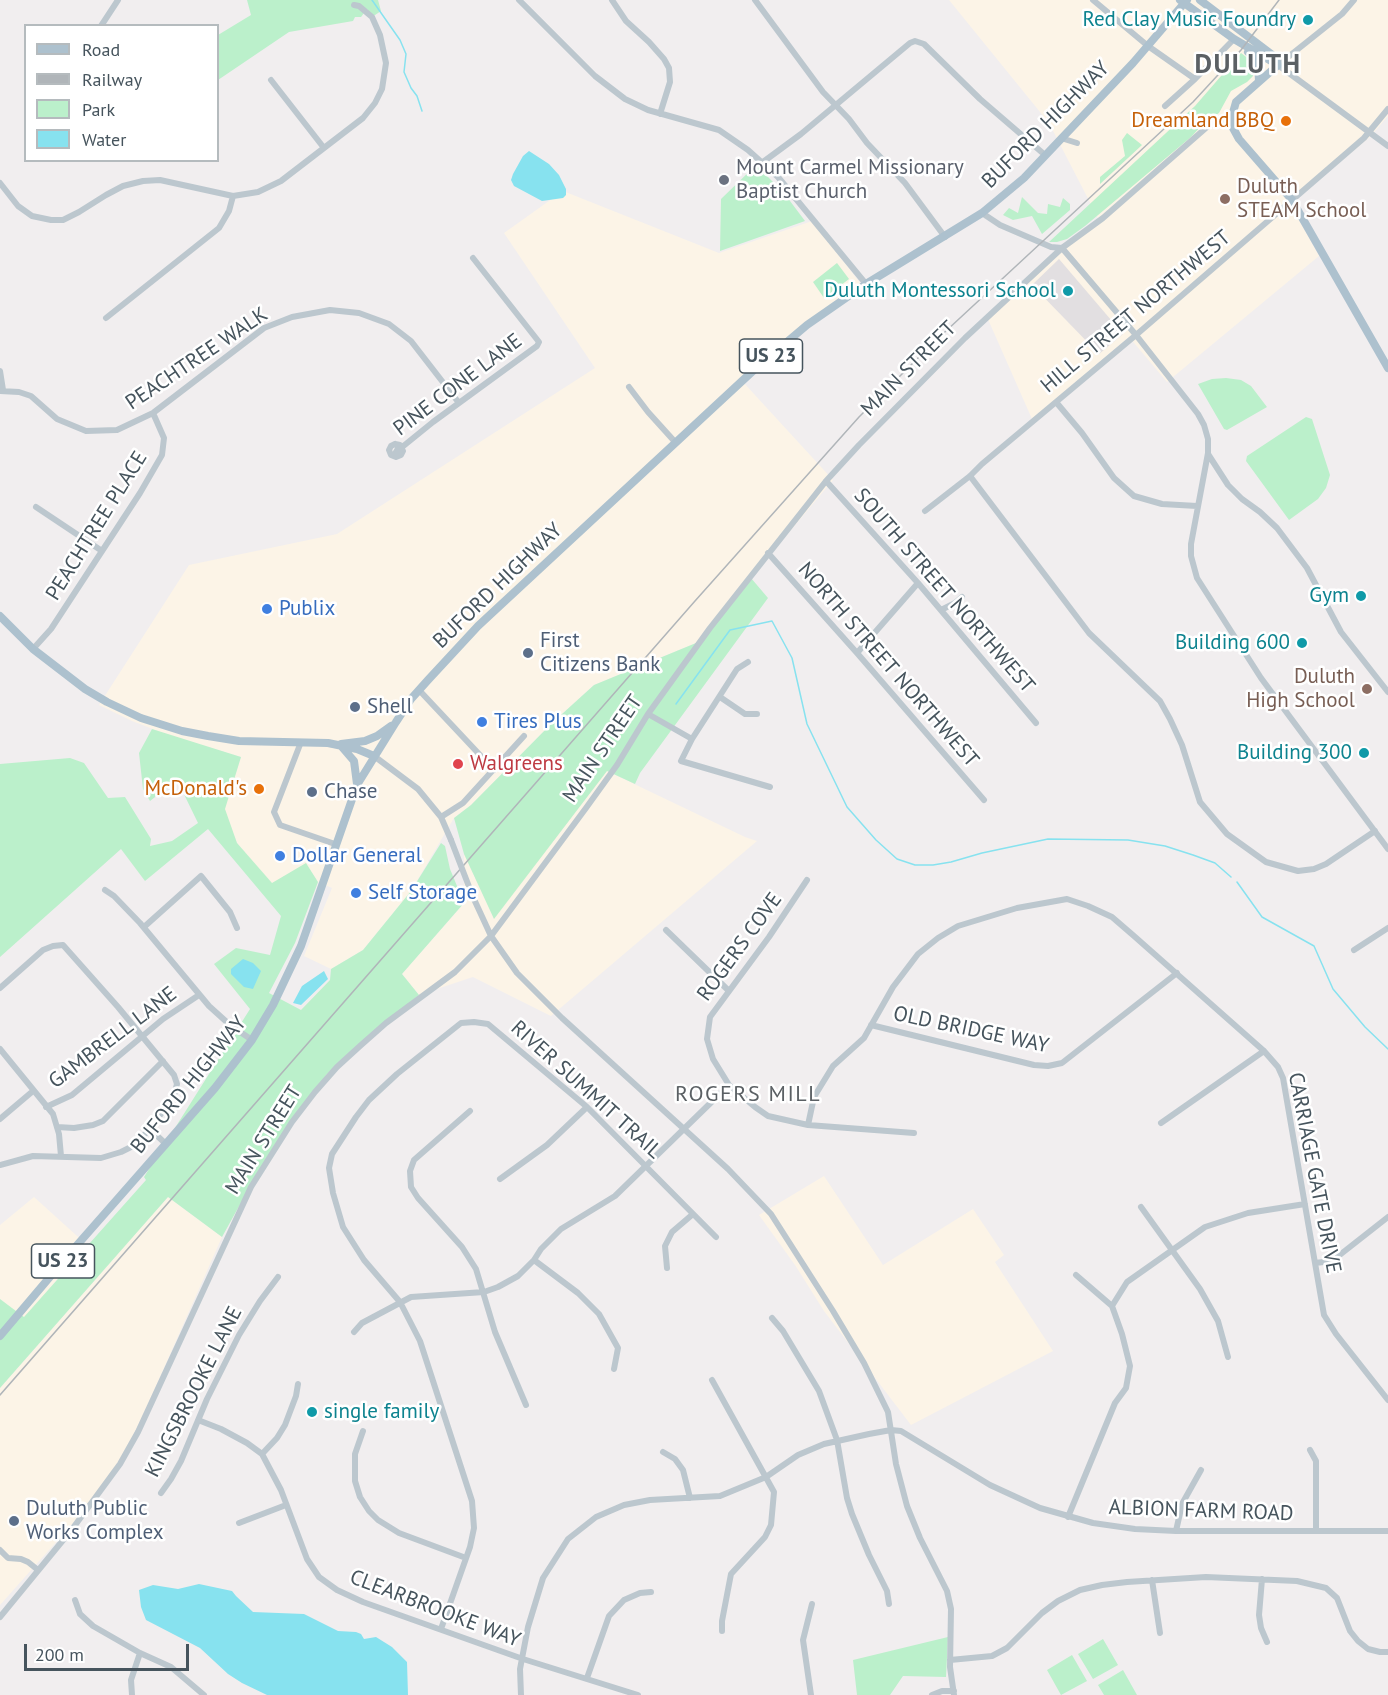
<!DOCTYPE html>
<html>
<head>
<meta charset="utf-8">
<style>
	body { margin:0 }
	#map { position:relative; width:1388px; height:1695px; overflow:hidden; background:#f1eeef; font-family:"PT Sans",sans-serif }
	canvas { display:block }
	.legend { position:absolute; left:24px; top:24px; width:195px; height:138px; box-sizing:border-box; background:#fff; border:2px solid #b5bbbe; margin:0; padding:8px 10px; list-style:none; font-size:18px; color:#46545d }
	.legend li { display:flex; align-items:center; gap:12px; height:30px }
	.legend b { width:30px; border:2px solid #b5bbbe }
	.scale { position:absolute; left:24px; top:1644px; width:165px; height:27px; box-sizing:border-box; border:3px solid #46545d; border-top:0; padding-left:8px; font-size:18px; line-height:21px; white-space:nowrap; color:#46545d; -webkit-text-stroke:4px #fff; paint-order:stroke }
</style>
</head>
<body>
<div id="map">
<canvas width="1388" height="1695"></canvas>
<ul class="legend">
<li><b style="height:8px;background:#adc1ce"></b>Road</li>
<li><b style="height:8px;background:#b0b5b9"></b>Railway</li>
<li><b style="height:16px;background:#bbf0cb"></b>Park</li>
<li><b style="height:16px;background:#87e2ef"></b>Water</li>
</ul>
<div class="scale">200 m</div>
</div>
<script>
const c = document.querySelector('canvas').getContext('2d');
c.lineJoin = 'round';
function fill(path, color) {
  c.fillStyle = color;
  c.fill(path, 'evenodd');
}
function poly(rows) {
  const path = new Path2D();
  for (const r of rows) {
    path.moveTo(r[0], r[1]);
    for (let i = 2; i < r.length; i += 2) path.lineTo(r[i], r[i + 1]);
  }
  return path;
}
function stroke(path, color, width, dash) {
  c.strokeStyle = color;
  c.lineWidth = width;
  c.lineCap = dash ? 'butt' : 'round';
  c.setLineDash(dash || []);
  c.stroke(path);
}
function write(font, color, halo, rows, align = 'center') {
  c.font = font + ' "PT Sans",sans-serif';
  c.lineWidth = 5;
  c.setLineDash([]);
  c.textBaseline = 'middle';
  c.strokeStyle = halo;
  c.fillStyle = color;
  for (const [text, x, y, turn = 0] of rows) {
    c.save();
    c.translate(x, y);
    c.rotate((+turn || 0) * Math.PI / 180);
    c.textAlign = isNaN(turn) ? turn : align;
    if (halo) c.strokeText(text, 0, 0);
    c.fillText(text, 0, 0);
    c.restore();
  }
}
fill(poly([
	[949,0,1388,0,1388,116,1370,137,1290,204,1319,256,1167,382,1129,337,1032,419,987,317,1099,220,1049,123],
	[563,191,719,253,812,221,864,288,799,335,743,382,833,480,696,643,594,685,551,724,471,805,454,818,411,891,363,950,331,969,304,956,332,888,318,882,306,864,272,884,237,843,224,810,241,757,171,736,132,721,99,705,189,565,337,534,595,368,504,233],
	[607,771,745,837,757,841,551,1016,473,977,419,995,402,974,464,903,464,854,494,918],
	[824,1176,883,1265,973,1209,1004,1255,995,1262,1053,1351,911,1425,824,1311,795,1265,759,1215],
	[34,1197,87,1245,24,1318,0,1299,0,1225],
	[168,1197,222,1237,144,1413,119,1464,74,1522,0,1605,0,1388]
]), '#fcf4e7');
fill(poly([
	[1059,259,1123,334,1099,354,1032,285]
]), '#e2dfe1');
fill(poly([
	[247,0,378,0,381,11,372,17,367,9,361,17,355,17,353,21,289,32,218,80,218,35,251,15],
	[1241,53,1254,63,1255,69,1253,76,1247,82,1231,91,1219,113,1205,122,1191,137,1085,226,1067,239,1057,242,1049,242,1195,106],
	[1127,133,1142,145,1100,184,1100,177,1125,156,1122,140],
	[756,165,784,193,805,221,720,251,721,199],
	[1022,197,1038,213,1047,214,1048,204,1060,207,1063,198,1070,204,1070,210,1042,234,1032,216,1013,220,1003,215,1009,208,1018,213],
	[837,263,849,279,824,298,813,282],
	[1226,378,1241,380,1251,386,1267,407,1227,430,1224,429,1198,384,1212,379],
	[1306,417,1312,419,1330,475,1326,488,1318,499,1289,520,1246,461,1247,456],
	[751,578,768,598,640,773,635,784,607,771,494,919,464,854,454,818,471,805,551,724,594,685,696,643],
	[152,729,241,757,225,809,237,843,272,883,306,863,318,882,295,943,269,993,301,1010,330,980,331,969,363,950,411,891,441,843,445,846,450,869,464,903,402,974,419,995,369,1035,327,1074,253,1181,222,1237,168,1197,0,1388,0,1299,24,1317,146,1180,144,1177,250,1009,214,964,236,948,270,955,281,916,208,829,145,881,121,849,0,957,0,764,70,758,84,763,108,798,125,797,151,839,150,846,172,841,198,823,177,780,150,801,143,789,139,753],
	[948,1637,946,1677,903,1676,890,1695,857,1695,853,1660],
	[1103,1639,1118,1665,1093,1679,1078,1654],
	[1072,1655,1087,1681,1061,1695,1047,1670],
	[1123,1670,1137,1695,1104,1695,1098,1685]
]), '#bbf0cb');
fill(poly([
	[529,151,549,164,559,175,566,189,566,195,563,198,542,201,514,186,511,180,513,174,523,156],
	[243,959,253,963,261,971,253,989,244,987,231,974,231,969],
	[324,971,328,979,301,1005,293,1003,302,986],
	[199,1584,232,1591,236,1596,253,1612,304,1614,338,1631,356,1632,361,1634,364,1639,376,1637,392,1647,407,1662,408,1695,267,1695,242,1683,228,1674,200,1648,146,1620,141,1607,139,1590,153,1585,178,1589]
]), '#87e2ef');
stroke(poly([
	[372,0,400,40,406,54,404,72,411,88,417,96,422,111],
	[676,704,730,630,772,621,792,658,807,724,847,807,876,840,897,859,915,865,933,865,951,862,982,853,1048,839,1128,840,1165,846,1193,855,1215,863,1231,877],
	[1237,882,1262,917,1314,946,1333,989,1365,1027,1388,1049]
]), '#87e2ef', 1.5);
stroke(poly([
	[519,0,595,76,625,99,648,110,719,130,748,150,778,177,866,284],
	[612,0,626,21,649,42,664,59,669,68,670,82,660,114],
	[755,0,823,92,849,119,867,143,905,183,945,237],
	[1093,0,1148,46,1195,79],
	[1354,0,1342,14,1278,65,1388,146],
	[101,26,118,0],
	[271,80,324,148],
	[1165,106,1195,79,1234,39],
	[1061,138,1077,143],
	[763,162,801,134,910,43,915,41,924,44,980,99,1045,155],
	[0,183,18,206,32,216,51,220,63,220,79,212,106,195,123,186,143,181,160,180,233,196,258,192,281,181,363,118,375,103,382,89,386,63,380,35,372,17,359,6,354,5],
	[982,213,1000,225,1051,247,1062,248,1136,335,1198,414,1204,425,1208,439,1208,453,1191,544,1191,556,1197,578,1261,678,1388,849],
	[106,318,219,228,229,211,233,196],
	[0,371,3,390],
	[629,387,648,412,676,443],
	[0,391,19,392,31,396,57,419,86,431,117,430,153,413,264,328,292,317,330,310,359,313,389,324,411,341,459,403],
	[1056,402,1082,433,1114,478,1134,496,1162,504,1197,506],
	[395,444,400,445,396,452,402,449,403,451,401,455,396,457,391,455,389,450,391,446,395,444],
	[396,452,433,422,537,346,539,342,473,258],
	[1208,454,1228,485,1242,499,1260,512,1277,528,1307,568,1341,632,1388,692],
	[970,476,1089,633,1160,701,1170,719,1182,745,1200,802,1227,834,1266,862,1298,871,1314,869,1326,864,1375,831],
	[826,481,918,583,1036,723],
	[36,507,102,551],
	[925,511,970,476,982,464,1136,335,1364,138,1388,109],
	[768,553,857,653,984,800],
	[941,610,955,603,962,597],
	[33,649,51,629,140,493,162,455,164,438,153,413],
	[857,653,918,583],
	[748,662,737,669,692,739,681,761,770,787],
	[419,690,494,770],
	[720,697,745,714,757,714],
	[648,714,692,739],
	[301,742,274,812,280,825,335,844],
	[374,756,418,789,441,817,451,840],
	[441,817,463,803,524,736],
	[807,880,769,937,710,1017,707,1039,713,1059,729,1085,755,1107,768,1116,808,1125,914,1133],
	[105,890,114,896,140,923,209,1006,230,1025,252,1040],
	[473,897,491,936,517,973,562,1018,728,1169,771,1214,833,1311,864,1363,888,1412,896,1464,907,1506,920,1538,947,1591,951,1609,950,1667,954,1695],
	[144,927,201,876,230,912,237,928],
	[666,930,729,991],
	[1354,950,1388,928],
	[0,988,43,950,53,946,63,945,118,1007,174,1075,177,1084,174,1095,151,1128,133,1146,121,1152,101,1158,33,1156,0,1165],
	[871,1025,1034,1065,1048,1066,1062,1063,1177,973],
	[0,1049,53,1114,59,1134,61,1156],
	[46,1107,72,1095,163,1019,199,995],
	[470,1111,414,1160,410,1171,411,1187,418,1198,462,1247,476,1269,495,1332,526,1405],
	[0,1119,33,1091],
	[1161,1123,1264,1051],
	[808,1125,814,1097,833,1066,864,1038,893,987,918,954,938,938,958,926,1017,908,1067,899,1088,906,1112,917,1134,936,1264,1051,1278,1067,1283,1078,1324,1315,1336,1334,1388,1400],
	[57,1127,74,1128,93,1125,103,1121,163,1061],
	[151,1128,153,1132,166,1144],
	[500,1179,547,1145,587,1107],
	[1141,1207,1200,1289,1218,1321,1228,1357],
	[534,1260,578,1293,599,1314,618,1348,614,1369],
	[1315,1263,1332,1261,1388,1217],
	[667,1268,665,1246,672,1232,693,1214],
	[1076,1275,1112,1306],
	[1112,1306,1127,1282,1205,1227,1248,1213,1305,1204],
	[772,1318,783,1331,819,1391,837,1440,847,1498,852,1514,869,1555,887,1591,889,1604],
	[354,1332,362,1323,411,1297,484,1292,498,1287,518,1276,534,1260,541,1249,561,1229,615,1196,729,1085],
	[712,1380,774,1492,771,1525,765,1537,731,1574,722,1621,722,1631],
	[198,1420,221,1429,247,1443,262,1454,281,1490,307,1559,319,1577,337,1590,363,1602,523,1659,638,1695],
	[363,1431,355,1454,355,1481,360,1497,369,1511,378,1520,399,1533,466,1558],
	[1310,1450,1316,1461,1316,1531],
	[663,1452,675,1459,683,1470,690,1498],
	[262,1454,277,1438,285,1425,296,1396,298,1384],
	[161,1493,171,1479,181,1461,207,1399,239,1335,260,1301,278,1277],
	[1068,1517,1115,1403,1126,1388,1130,1366,1122,1334,1112,1306],
	[239,1523,286,1505],
	[1176,1531,1182,1504,1201,1470],
	[0,1550,8,1558,21,1559,28,1562,38,1570],
	[1262,1579,1259,1615,1261,1628,1267,1642],
	[1152,1580,1160,1633],
	[75,1600,80,1614,93,1626,140,1653,171,1667,204,1695],
	[0,1617,73,1528,120,1464,138,1432,251,1187,292,1122,315,1092,337,1067,360,1046,386,1023,455,972,491,936,586,808,617,765,648,714,710,628,826,481,859,445,965,338,1062,248,1103,218,1207,127,1215,123,1231,120],
	[441,1629,470,1547,474,1528,472,1501,420,1341,400,1302,364,1260,343,1227,333,1193,329,1168,332,1154,356,1117,369,1100,397,1074,461,1023,474,1022,488,1024,587,1107,716,1237],
	[950,1660,992,1656,1007,1648,1042,1613,1058,1601,1080,1590,1102,1585,1127,1582,1206,1577,1297,1581,1326,1588,1337,1598,1350,1631,1358,1641,1368,1649,1380,1652,1388,1652],
	[587,1678,609,1616,624,1600,640,1593,651,1592],
	[132,1695,131,1680,140,1653],
	[521,1695,520,1669,528,1627,543,1578,568,1539,596,1517,624,1505,650,1500,720,1496,766,1477,798,1455,824,1444,869,1434,891,1430,901,1431,990,1485,1040,1508,1093,1523,1135,1529,1176,1531,1388,1531],
	[811,1695,803,1640,812,1604],
	[932,1695,942,1691,954,1691]
]), '#bcc7ce', 6);
stroke(poly([
	[1180,0,1234,39,1278,65],
	[1200,0,1275,57,1278,65],
	[1248,52,1258,62,1259,81],
	[1278,65,1236,102,1232,116,1233,128,1239,139,1292,200,1388,368],
	[0,616,33,649,85,689,107,702,141,718,182,731,208,736,239,741,328,743,357,749,374,756],
	[341,744,365,741,377,736,391,726],
	[342,747,354,761,357,784],
	[0,1336,71,1252,215,1088,252,1040,273,1005,301,946,357,785,396,722,411,699,428,680,478,626,755,369,807,325,866,284,982,213,1024,178,1133,63,1187,0]
]), '#adc1ce', 8);
stroke(poly([
	[0,1395,695,601,859,417,933,343,1193,102,1241,50,1279,0]
]), '#b0b5b9', 1.5);
stroke(poly([
	[451,840,473,897]
]), '#bcc7ce', 6);
for (const [x, y, r, color] of [
	[1308,20,6,"#0f9aa8"],
	[1286,121,6,"#e8710a"],
	[724,180,6,"#6b7280"],
	[1225,199,6,"#8d6e63"],
	[1068,291,6,"#0f9aa8"],
	[1361,596,6,"#0f9aa8"],
	[267,609,6,"#3f7fe0"],
	[1302,643,6,"#0f9aa8"],
	[528,653,6,"#5c6f8a"],
	[1367,689,6,"#8d6e63"],
	[355,707,6,"#5c6f8a"],
	[482,722,6,"#3f7fe0"],
	[1364,753,6,"#0f9aa8"],
	[458,764,6,"#e0444e"],
	[259,789,6,"#e8710a"],
	[312,792,6,"#5c6f8a"],
	[280,856,6,"#3f7fe0"],
	[356,893,6,"#3f7fe0"],
	[312,1412,6,"#0f9aa8"],
	[14,1521,6,"#5c6f8a"]
]) {
  const dot = new Path2D();
  dot.arc(x, y, r, 0, 2 * Math.PI);
  c.fillStyle = color;
  c.fill(dot);
  stroke(dot, '#fff', 2);
}
for (const [x, y, w] of [
	[771,356,63],
	[63,1261,63]
]) {
  const box = new Path2D();
  box.roundRect(x - w / 2, y - 17, w, 34, 4.5);
  c.fillStyle = '#fff';
  c.fill(box);
  stroke(box, '#46545d', 1.5);
}
write('bold 20px', '#46545d', null, [
	["US 23",771,356],
	["US 23",63,1261]
]);
write('21px', '#0d838f', '#fff', [
	["Red Clay Music Foundry",1296,20],
	["Duluth Montessori School",1056,291],
	["Gym",1349,596],
	["Building 600",1290,643],
	["Building 300",1352,753],
	["single family",324,1412,"left"]
], 'right');
write('21px', '#c56008', '#fff', [
	["Dreamland BBQ",1274,121],
	["McDonald's",247,789]
], 'right');
write('21px', '#46545d', '#fff', [
	["BUFORD HIGHWAY",1046,125,-45],
	["HILL STREET NORTHWEST",1136,312,-40],
	["PEACHTREE WALK",197,359,-34],
	["MAIN STREET",909,369,-45],
	["PINE CONE LANE",458,385,-37],
	["PEACHTREE PLACE",97,526,-58],
	["BUFORD HIGHWAY",498,586,-44],
	["SOUTH STREET NORTHWEST",944,591,49],
	["NORTH STREET NORTHWEST",888,665,49],
	["MAIN STREET",603,749,-56],
	["ROGERS COVE",740,947,-54],
	["OLD BRIDGE WAY",971,1030,12],
	["GAMBRELL LANE",113,1038,-37],
	["BUFORD HIGHWAY",189,1085,-51],
	["RIVER SUMMIT TRAIL",586,1090,42],
	["MAIN STREET",264,1140,-58],
	["CARRIAGE GATE DRIVE",1314,1173,79],
	["KINGSBROOKE LANE",194,1392,-63],
	["ALBION FARM ROAD",1201,1511,2],
	["CLEARBROOKE WAY",435,1609,21]
]);
write('21px', '#5b616d', '#fff', [
	["Mount Carmel Missionary",736,168],
	["Baptist Church",736,192]
], 'left');
write('21px', '#785e54', '#fff', [
	["Duluth",1237,187],
	["STEAM School",1237,211],
	["Duluth",1355,677,"right"],
	["High School",1355,701,"right"]
], 'left');
write('21px', '#366cbe', '#fff', [
	["Publix",279,609],
	["Tires Plus",494,722],
	["Dollar General",292,856],
	["Self Storage",368,893]
], 'left');
write('21px', '#4e5e75', '#fff', [
	["First",540,641],
	["Citizens Bank",540,665],
	["Shell",367,707],
	["Chase",324,792],
	["Duluth Public",26,1509],
	["Works Complex",26,1533]
], 'left');
write('21px', '#be3a42', '#fff', [
	["Walgreens",470,764]
], 'left');
c.letterSpacing = '1.5px';
write('22px', '#5b6064', '#fff', [
	["ROGERS MILL",748,1095]
]);
c.letterSpacing = '0px';
c.letterSpacing = '1.5px';
write('bold 27px', '#5b6064', '#fff', [
	["DULUTH",1248,65]
]);
c.letterSpacing = '0px';
</script>
</body>
</html>
